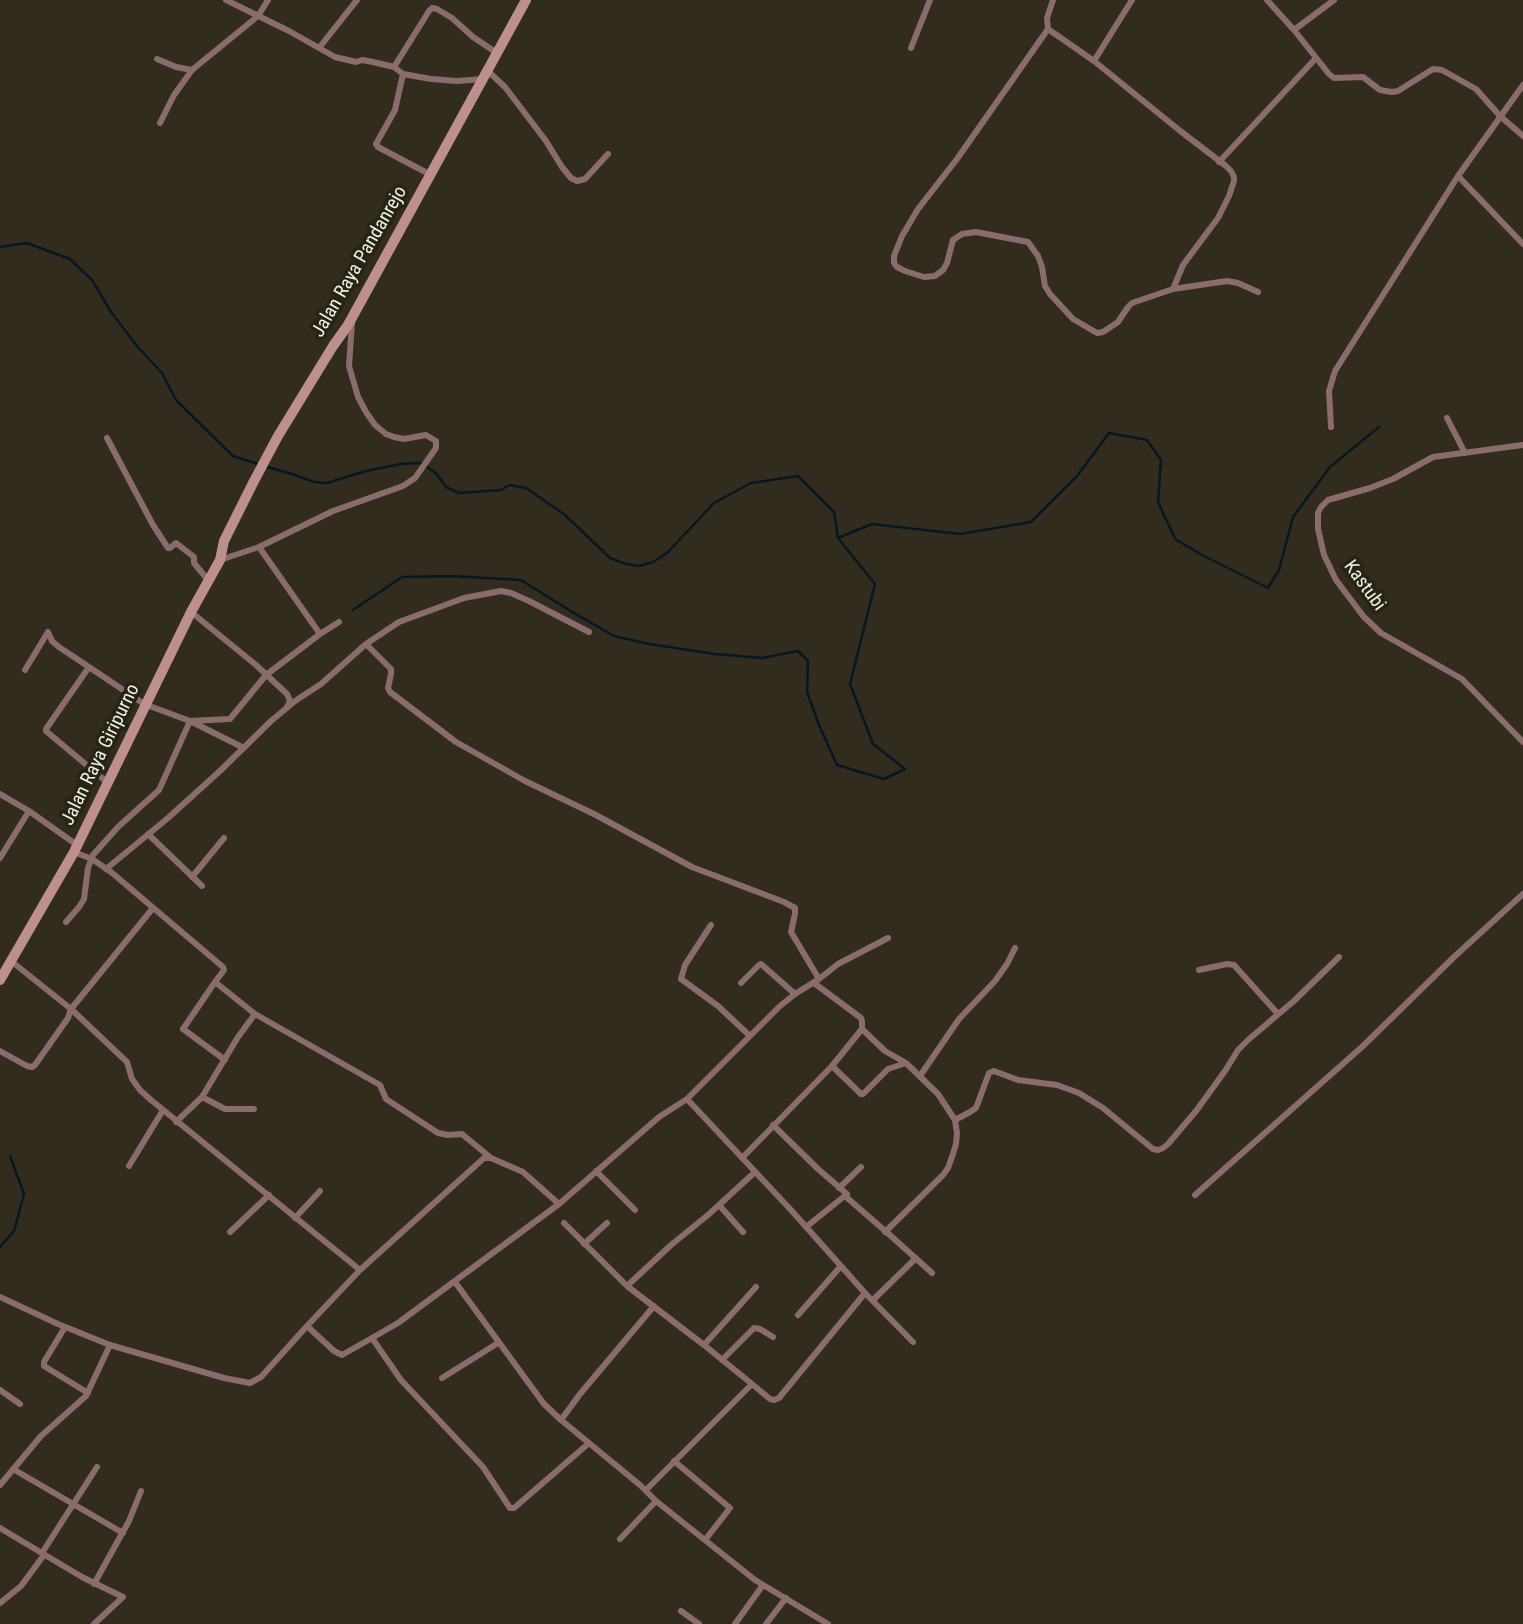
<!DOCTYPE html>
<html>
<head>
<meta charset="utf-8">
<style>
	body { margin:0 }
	canvas { display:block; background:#312c1e }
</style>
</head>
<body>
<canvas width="1523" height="1624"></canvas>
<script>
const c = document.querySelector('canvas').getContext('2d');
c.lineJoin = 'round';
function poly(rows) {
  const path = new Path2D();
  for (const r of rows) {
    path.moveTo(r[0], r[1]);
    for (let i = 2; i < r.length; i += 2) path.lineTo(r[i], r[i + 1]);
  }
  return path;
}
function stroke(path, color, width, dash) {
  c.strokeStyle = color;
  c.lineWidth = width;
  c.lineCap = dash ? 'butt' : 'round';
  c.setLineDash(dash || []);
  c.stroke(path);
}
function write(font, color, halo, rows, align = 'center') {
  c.font = font + ' "Roboto Condensed",sans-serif';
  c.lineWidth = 7;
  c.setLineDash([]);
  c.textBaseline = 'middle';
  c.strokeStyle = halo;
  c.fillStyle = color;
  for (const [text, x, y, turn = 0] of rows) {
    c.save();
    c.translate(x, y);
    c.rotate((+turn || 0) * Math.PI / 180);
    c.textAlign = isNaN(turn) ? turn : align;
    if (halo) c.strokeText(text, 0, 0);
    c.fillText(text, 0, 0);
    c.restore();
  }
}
stroke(poly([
	[0,247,27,243,70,259,92,280,111,312,137,346,162,373,176,400,233,456,258,464],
	[264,466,292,474,314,482,327,483,366,471,401,464,421,463,436,473,446,487,459,493,501,490,509,485,526,488,565,515,610,558,626,564,639,566,653,562,667,553,714,503,751,483,798,476,834,512,838,538],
	[353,610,402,577,452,576,521,580,569,610,614,636,649,644,715,654,762,658,798,651,808,661,807,692,819,725,837,765,884,779,905,769,873,744,850,684,875,584,838,538,872,524,960,534,1031,522,1077,476,1109,433,1147,440,1161,460,1158,502,1175,539,1202,555,1268,588,1279,570,1293,517,1330,467,1379,427],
	[0,1247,14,1231,24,1194,10,1156]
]), '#041722', 2.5);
stroke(poly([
	[226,0,289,31,335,57,356,62,362,60,373,62,394,67],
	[1053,0,1047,18,1048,29,1094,61,1179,130,1226,166,1231,171,1234,177,1234,181,1229,196,1218,218,1183,265,1173,289,1227,281,1238,283,1258,292],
	[1267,0,1294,30,1329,74,1334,78,1363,77,1380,90,1392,92,1398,91,1433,69,1442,70,1476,89,1500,116,1523,136],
	[1048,29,957,159,918,209,902,236,894,256,894,263,897,267,905,271,924,277,935,276,943,270,947,263,953,240,962,234,976,232,1028,242,1038,256,1042,267,1045,286,1050,294,1073,319,1097,333,1103,332,1118,322,1128,307,1132,303,1173,289],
	[1294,30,1334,0],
	[319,48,357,0],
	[911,48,930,0],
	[157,59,176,67,192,70],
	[1094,61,1132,0],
	[488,71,505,87,546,141,562,167,571,178,577,181,585,179,608,154],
	[403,74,395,110,376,144,378,147,431,175],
	[483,79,457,81,431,79,403,74,394,67,429,11,432,8,437,9,452,18,473,37,497,53],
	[160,123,174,95,192,70,258,16,268,0],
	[1219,162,1316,58],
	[1458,176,1523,244],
	[1447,418,1465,453],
	[1331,427,1329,391,1335,371,1458,176,1523,85],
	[107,438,153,525,168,548,170,548,176,543,194,557,194,563,208,580],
	[1523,445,1433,457,1393,479,1370,488,1328,500,1321,507,1318,513,1318,529,1324,555,1336,580,1364,617,1381,633,1462,679,1523,742],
	[220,560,259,547,333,511,403,486,415,478,436,448,436,441,426,435,404,439,394,437,386,434,375,425,366,412,358,397,349,366,352,323],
	[191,612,256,665,287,694,290,701,287,707],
	[48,632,52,641,59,647,89,667],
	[320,634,339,622],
	[366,644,399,622,464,598,501,591,511,593,529,601,589,632],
	[25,670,48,632],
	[108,783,46,731,46,729,89,667,144,704,190,721,244,748],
	[0,794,29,811,77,845],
	[148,834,202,886],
	[74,852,92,859,111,872,223,967,224,970,215,982,255,1014],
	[0,858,29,811],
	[106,869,168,818,221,770,271,721,295,701,321,684,366,644,391,669,391,674,388,688,390,692,456,742,525,781,594,814,692,867,784,902,795,908,795,914,791,932,819,979,795,994,780,1006,687,1099],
	[192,877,224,838],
	[66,922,79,907,84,899,88,868,93,855,118,827,159,790,190,721,230,719,266,675,320,634,259,547],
	[711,925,685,965,681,979,718,1006,750,1036],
	[11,961,71,1009,127,1062,132,1079,140,1090,151,1100,360,1270],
	[1199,970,1227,964,1234,965,1278,1014],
	[819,979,838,964,888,938],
	[215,982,183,1029,225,1060],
	[741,983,759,965,761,964,795,994],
	[862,1029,885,1051,906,1063,938,1094,955,1120,957,1133,956,1144,953,1154,948,1168,943,1175,885,1232],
	[0,1051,27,1066,32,1067,35,1065,68,1018,71,1009,153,908],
	[832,1066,861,1094,863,1094,888,1069,906,1063],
	[920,1076,959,1019,995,981,1007,964,1015,948],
	[202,1097,225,1109,254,1109],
	[955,1120,970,1112,976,1108,989,1073,994,1071,1018,1080,1057,1085,1079,1093,1103,1108,1153,1149,1158,1150,1163,1148,1168,1144,1196,1111,1225,1071,1238,1050,1248,1040,1295,1000,1339,957],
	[176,1122,202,1097,238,1037,255,1014,380,1085,386,1099,438,1133,448,1135,462,1134,491,1158],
	[773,1125,818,1169,847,1194,806,1227],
	[742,1158,832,1066,862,1029,862,1021,861,1018,814,983],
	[129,1166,163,1110],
	[596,1171,635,1210],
	[839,1188,861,1167],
	[1195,1195,1363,1046,1454,957,1523,894],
	[845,1196,891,1236,932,1273],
	[559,1204,659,1117,687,1099,791,1210,865,1293,913,1342],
	[719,1205,743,1232],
	[295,1218,320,1191],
	[564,1223,627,1286,704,1345,752,1384,646,1490],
	[230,1232,269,1195],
	[584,1244,607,1223],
	[455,1282,544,1404,561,1420,640,1485,656,1501,755,1580,828,1624],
	[627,1286,671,1245,708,1215,755,1172],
	[0,1297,58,1324,110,1345,224,1378,250,1383,261,1377,307,1326,334,1351,342,1355,372,1338,398,1323,559,1204,523,1172,491,1158,484,1158,360,1270,307,1326],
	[873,1300,916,1258],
	[798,1315,841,1266],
	[65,1327,44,1362,44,1366,88,1393],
	[372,1338,401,1380,483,1467,510,1508,514,1508,589,1443],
	[704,1345,756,1287],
	[722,1360,754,1328,760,1329,773,1337],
	[442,1378,498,1343],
	[752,1384,770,1399,774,1400,779,1398,865,1293],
	[0,1390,20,1404],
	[561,1420,580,1394,654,1306],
	[674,1461,730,1508,705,1540],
	[13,1469,123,1533],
	[0,1485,41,1436,86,1396,110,1345],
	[0,1528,82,1577,123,1597,94,1624],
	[620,1539,656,1501],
	[42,1553,97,1467],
	[94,1584,129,1521,141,1491],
	[0,1603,21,1586,44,1555],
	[681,1611,699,1624],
	[735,1624,763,1585],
	[766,1624,786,1598]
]), '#8a6c6c', 6);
stroke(poly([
	[0,980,74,852,191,612,220,560,224,541,254,481,278,436,333,346,348,325,526,0]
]), '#be8f8f', 10);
write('19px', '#f2efe5', '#272315', [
	["Jalan Raya Pandanrejo",360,262,-60],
	["Kastubi",1364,586,54],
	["Jalan Raya Giripurno",101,755,-64]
]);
</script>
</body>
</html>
